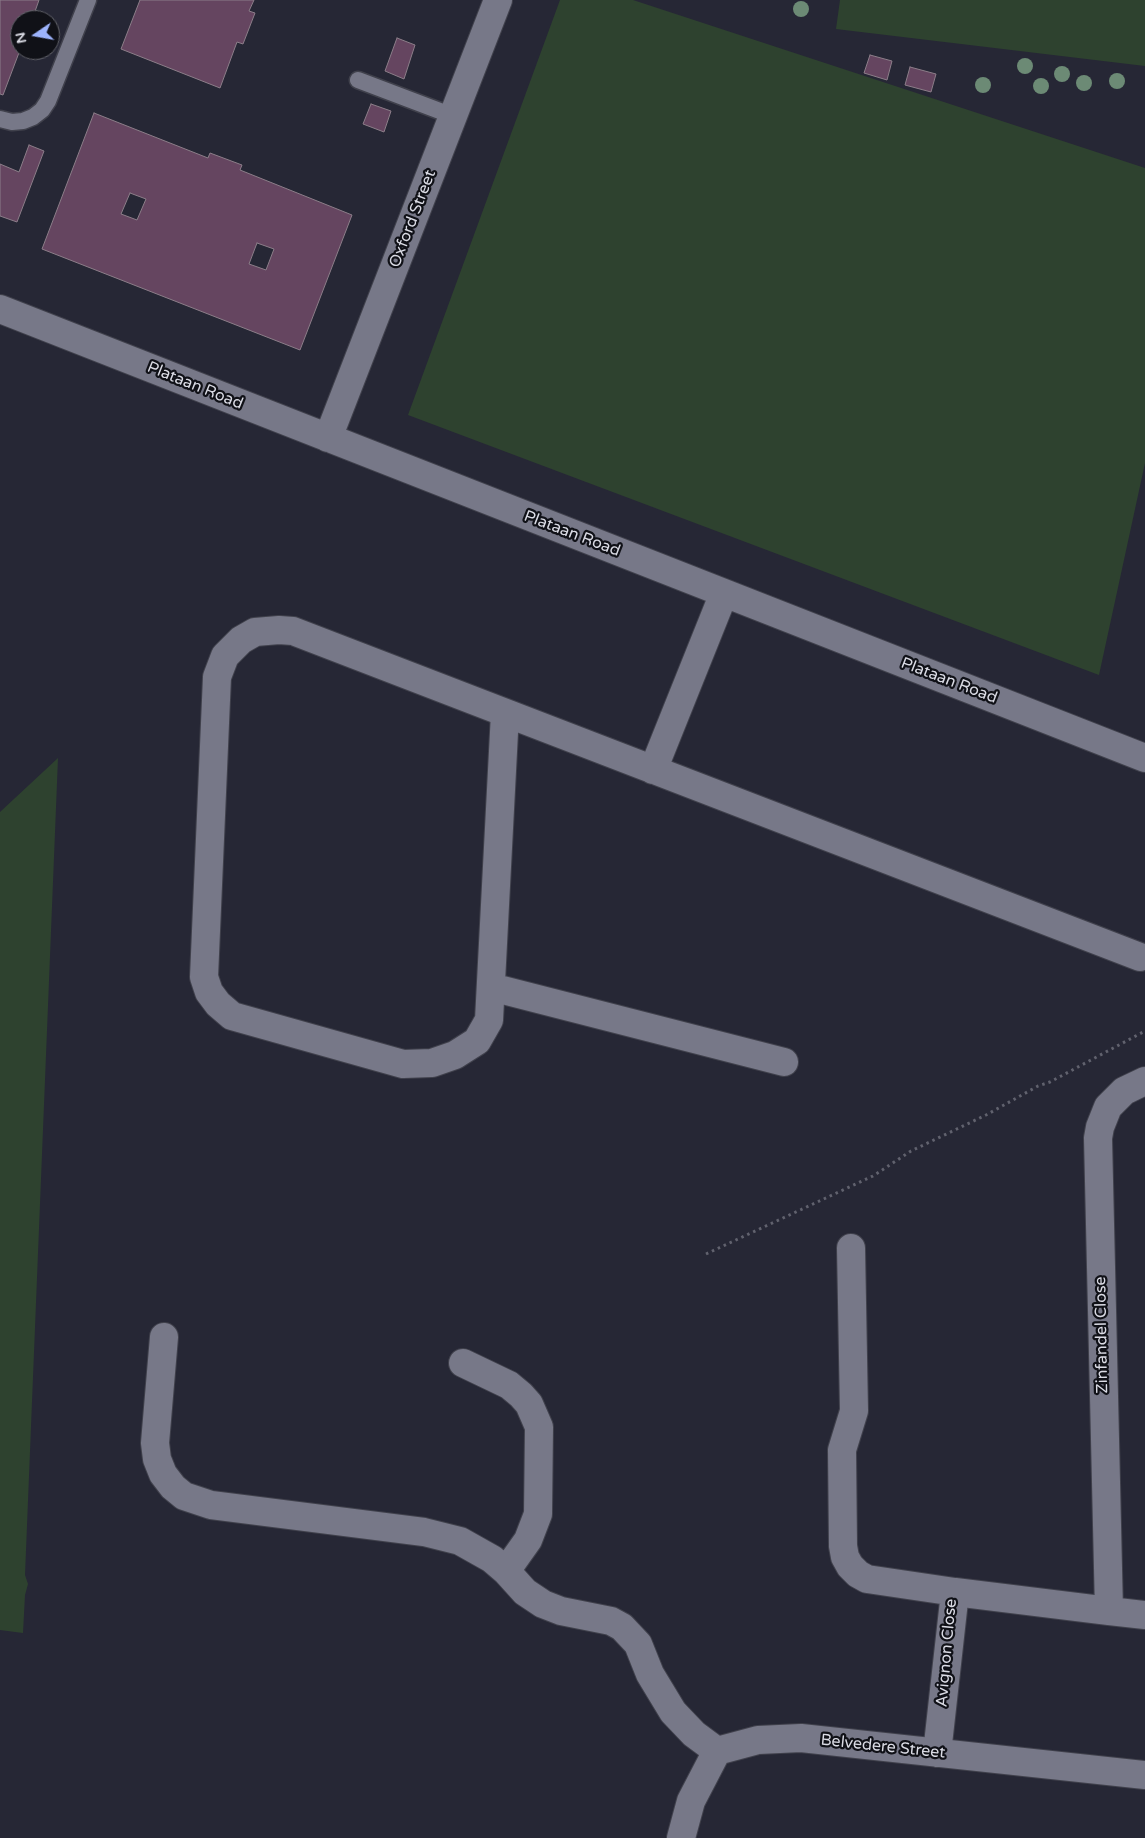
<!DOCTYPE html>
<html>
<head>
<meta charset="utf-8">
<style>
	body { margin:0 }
	#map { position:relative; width:1145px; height:1838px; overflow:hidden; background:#262735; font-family:"Varela Round",sans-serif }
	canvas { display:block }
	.north { position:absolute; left:10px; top:10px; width:50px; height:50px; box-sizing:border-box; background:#101117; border:1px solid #616269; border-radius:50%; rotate:258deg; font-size:14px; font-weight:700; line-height:20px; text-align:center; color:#dadbe4 }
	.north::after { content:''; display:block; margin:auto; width:18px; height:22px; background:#9db4fd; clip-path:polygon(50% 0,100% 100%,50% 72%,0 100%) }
</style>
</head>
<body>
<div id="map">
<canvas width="1145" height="1838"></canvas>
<div class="north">N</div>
</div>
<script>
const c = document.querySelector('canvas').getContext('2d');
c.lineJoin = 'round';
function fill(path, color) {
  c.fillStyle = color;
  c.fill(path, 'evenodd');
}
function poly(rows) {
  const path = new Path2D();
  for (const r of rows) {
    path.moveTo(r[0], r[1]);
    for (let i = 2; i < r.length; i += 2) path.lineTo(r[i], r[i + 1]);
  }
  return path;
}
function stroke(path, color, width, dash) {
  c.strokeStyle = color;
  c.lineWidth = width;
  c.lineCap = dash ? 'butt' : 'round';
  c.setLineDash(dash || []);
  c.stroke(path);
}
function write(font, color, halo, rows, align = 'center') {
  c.font = font + ' "Varela Round",sans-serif';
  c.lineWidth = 4.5;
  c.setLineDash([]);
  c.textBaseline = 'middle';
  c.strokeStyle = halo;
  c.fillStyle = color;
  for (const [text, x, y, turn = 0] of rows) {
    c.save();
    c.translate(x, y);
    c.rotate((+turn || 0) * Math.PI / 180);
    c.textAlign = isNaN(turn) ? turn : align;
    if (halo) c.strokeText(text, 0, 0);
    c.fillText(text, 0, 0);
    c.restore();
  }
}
fill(poly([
	[560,0,633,0,1145,168,1145,463,1099,675,408,415],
	[840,0,1145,0,1145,66,836,29],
	[58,758,25,1575,28,1584,25,1595,23,1633,0,1630,0,812]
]), '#2e422f');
const building = poly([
	[0,0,39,0,32,20,20,20,20,50,3,95,0,94,0,0],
	[140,0,254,0,249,11,255,13,243,44,237,42,220,88,121,49,140,0],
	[397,38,415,45,404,79,385,71,397,38],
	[870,55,892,61,887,80,864,73,870,55],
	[910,67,936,74,931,92,905,85,910,67],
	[371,104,391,111,384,132,363,124,371,104],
	[94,113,208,158,210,153,242,165,240,170,352,215,300,350,42,249,94,113],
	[130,193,146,199,137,220,121,214,130,193],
	[257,243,274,249,266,270,249,264,257,243],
	[29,145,44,151,17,222,0,216,0,164,19,172,29,145]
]);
fill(building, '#654560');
stroke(building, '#8c7e89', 1);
const lane = poly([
	[358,80,453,116],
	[0,119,12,122,23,121,33,117,42,110,48,101,88,0]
]);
const street = poly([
	[0,309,1145,758],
	[328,438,498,0],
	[505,713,489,1020,477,1041,455,1055,432,1063,403,1064,232,1016,218,1004,209,992,204,977,217,677,225,656,241,640,255,632,279,630,293,631,1140,957],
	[653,770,724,593],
	[491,987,784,1062],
	[1145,1081,1124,1091,1108,1107,1100,1127,1098,1138,1109,1611,1145,1615],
	[851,1248,854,1411,842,1450,843,1546,845,1557,850,1566,858,1574,867,1579,955,1592,937,1753],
	[164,1337,155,1443,157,1459,163,1474,173,1487,184,1496,211,1505,424,1532,460,1541,492,1559,506,1571,525,1592,543,1604,561,1611,611,1621,622,1627,638,1644,650,1674,673,1712,694,1734,717,1751],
	[463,1363,509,1385,521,1395,529,1404,539,1427,538,1514,528,1540,506,1571],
	[955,1592,1109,1611],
	[681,1838,691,1801,717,1751,758,1740,801,1738,1145,1775]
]);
stroke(lane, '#40414c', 19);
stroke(street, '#40414c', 30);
stroke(poly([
	[706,1254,873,1176,911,1151,986,1115,1038,1086,1050,1082,1145,1031]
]), '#61626e', 3, [2.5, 4]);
stroke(lane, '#777888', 16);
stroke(street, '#777888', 28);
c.fillStyle = '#6c8a75';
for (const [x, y] of [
	[801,9],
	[1025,66],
	[1062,74],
	[1117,81],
	[1084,83],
	[983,85],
	[1041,86]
]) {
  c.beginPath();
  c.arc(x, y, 8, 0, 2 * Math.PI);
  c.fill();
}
write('16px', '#dadbe4', '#101117', [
	["Oxford Street",413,219,-69],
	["Plataan Road",195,386,22],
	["Plataan Road",572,534,21],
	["Plataan Road",949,681,21],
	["Zinfandel Close",1102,1335,-91],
	["Avignon Close",947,1653,-85],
	["Belvedere Street",883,1747,6]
]);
</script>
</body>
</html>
